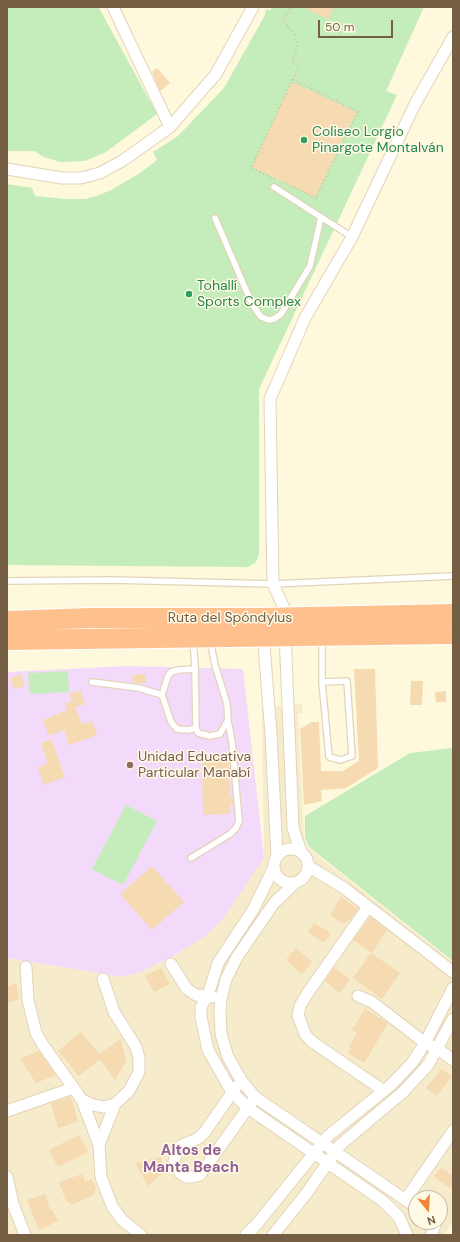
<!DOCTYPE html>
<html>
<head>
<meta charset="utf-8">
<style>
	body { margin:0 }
	#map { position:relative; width:460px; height:1242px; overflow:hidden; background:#fef8dd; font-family:"DM Sans",sans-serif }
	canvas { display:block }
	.frame { position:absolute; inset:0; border:8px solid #755f44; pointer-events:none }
	.north { position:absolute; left:408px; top:1190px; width:40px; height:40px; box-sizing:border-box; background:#fffae5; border:1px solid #c8bca5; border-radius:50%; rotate:162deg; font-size:11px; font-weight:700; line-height:16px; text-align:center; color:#755f44 }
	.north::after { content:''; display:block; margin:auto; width:14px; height:18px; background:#f38537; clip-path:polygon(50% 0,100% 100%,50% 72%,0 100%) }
	.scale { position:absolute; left:318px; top:20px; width:75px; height:18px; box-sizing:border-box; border:2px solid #755f44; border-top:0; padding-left:5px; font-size:12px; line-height:14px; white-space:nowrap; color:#755f44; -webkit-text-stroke:3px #fffae5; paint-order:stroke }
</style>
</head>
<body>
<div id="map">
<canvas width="460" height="1242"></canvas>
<div class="frame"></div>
<div class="north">N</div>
<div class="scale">50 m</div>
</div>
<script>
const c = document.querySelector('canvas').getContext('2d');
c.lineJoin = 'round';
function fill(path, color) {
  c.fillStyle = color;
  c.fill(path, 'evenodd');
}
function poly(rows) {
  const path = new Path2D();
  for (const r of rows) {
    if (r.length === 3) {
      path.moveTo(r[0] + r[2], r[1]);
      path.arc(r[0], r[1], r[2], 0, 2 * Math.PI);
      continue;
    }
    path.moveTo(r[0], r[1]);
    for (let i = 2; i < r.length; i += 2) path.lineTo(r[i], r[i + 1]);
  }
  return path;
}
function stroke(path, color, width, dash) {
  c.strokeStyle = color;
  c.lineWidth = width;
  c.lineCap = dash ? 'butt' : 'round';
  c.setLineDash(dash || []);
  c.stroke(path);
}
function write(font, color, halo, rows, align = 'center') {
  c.font = font + ' "DM Sans",sans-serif';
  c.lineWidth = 3;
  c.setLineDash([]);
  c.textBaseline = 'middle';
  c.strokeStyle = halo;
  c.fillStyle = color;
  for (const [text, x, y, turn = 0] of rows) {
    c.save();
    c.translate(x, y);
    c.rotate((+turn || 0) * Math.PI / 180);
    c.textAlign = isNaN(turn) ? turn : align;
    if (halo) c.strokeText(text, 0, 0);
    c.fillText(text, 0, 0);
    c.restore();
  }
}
fill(poly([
	[302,704,303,713,298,713,304,838,308,848,453,962,453,1222,444,1235,7,1235,7,958,123,977,140,972,175,955,204,937,223,919,264,858,262,707],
	[416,1198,440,1198,440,1222,416,1222]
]), '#f6ebcb');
fill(poly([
	[127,666,243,669,264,858,223,919,204,937,175,955,140,972,123,977,7,958,7,672]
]), '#f4dafa');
fill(poly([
	[7,7,99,8,157,114,106,152,85,161,60,162,44,157,34,151,7,151],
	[272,7,424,7,386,91,397,95,259,389,259,554,256,562,248,567,7,565,7,184,32,188,35,196,66,199,85,199,97,196,111,190,140,173,157,160,153,152,178,136,224,88,265,15,266,9,270,11],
	[68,671,69,692,30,694,28,673],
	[453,748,453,961,309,847,305,838,305,816,410,753],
	[126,805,157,821,123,885,92,869]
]), '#c5ecbb');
fill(poly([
	[303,7,334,7,328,19],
	[157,68,170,83,160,91,152,72],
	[292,82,356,112,315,197,252,167],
	[354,669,375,669,378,768,346,788,321,790,322,801,304,805,300,729,312,722,319,722,321,771,343,771,359,761],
	[21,674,25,686,14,689,10,678],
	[146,674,146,683,133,683,132,675],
	[411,681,423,681,422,705,410,705],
	[80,690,85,704,75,707,82,724,92,721,97,735,69,745,64,730,49,736,43,720,67,710,65,704,72,701,69,694],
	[446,691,446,702,436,702,435,692],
	[51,739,65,777,44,785,38,768,48,763,41,743],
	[229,756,230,795,232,795,233,804,230,805,230,814,203,815,202,757],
	[152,866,184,902,152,930,120,894],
	[341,897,358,909,349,921,348,920,344,924,330,915],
	[370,917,387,930,372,953,353,940],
	[314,923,331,933,324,943,308,932],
	[296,948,312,962,302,974,286,960],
	[371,953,400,973,382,999,353,978],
	[334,967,350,979,340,993,325,981],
	[161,968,170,984,154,992,145,976],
	[16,983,19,999,7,1003,7,986],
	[365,1009,388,1023,364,1063,348,1053,351,1048,349,1047,357,1033,352,1030],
	[81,1032,99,1054,121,1039,126,1062,115,1080,100,1059,79,1076,58,1051],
	[39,1051,56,1075,36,1083,20,1059],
	[442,1069,452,1077,436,1096,426,1088],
	[71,1096,78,1122,58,1128,51,1103],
	[79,1135,88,1152,58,1167,49,1150],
	[161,1157,165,1171,148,1186,135,1163],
	[441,1167,453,1176,453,1190,434,1177],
	[82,1174,85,1182,92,1179,96,1189,93,1195,72,1205,66,1201,59,1182],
	[45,1194,50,1210,52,1209,58,1221,39,1230,27,1200]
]), '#f5dab2');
const lane = poly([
	[274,187,352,237],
	[215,218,252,304,261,317,269,320,274,319,281,314,310,266,321,217],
	[7,581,112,580,273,584,453,576],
	[322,640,322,682,329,757,341,760,352,756,347,681,322,682],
	[193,641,195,666,196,728,198,733,210,736,220,734,228,720,227,704,215,665,210,640],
	[92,682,139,688,162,695,171,722,177,729,188,730,196,728],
	[162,695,168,676,171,672,178,670,195,669],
	[191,858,230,834,236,828,239,821,232,742,228,721]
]);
const street = poly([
	[113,7,170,127],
	[7,169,62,178,81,178,100,173,122,161,170,127,216,74,253,7],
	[263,633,271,734,277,857],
	[291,866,17],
	[301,852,293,828,284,608,273,584,270,399,305,318,352,237,415,104,453,37],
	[308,866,344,888,453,972],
	[274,867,253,910,218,963,208,995,201,1007,201,1017,208,1050,232,1092,248,1108,383,1201,399,1217,407,1235],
	[295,883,274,903,237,957,226,979,221,999,220,1012,221,1034,228,1057,241,1080,255,1097,416,1207],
	[368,907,307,994,300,1006,298,1015,305,1034,311,1041,384,1091],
	[171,964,187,989,196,995,213,997],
	[26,967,28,1000,36,1033,43,1045,82,1100,99,1145],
	[358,996,372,1002,425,1043,438,1049,453,1060],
	[236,1087,204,1133,197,1139,182,1145,178,1149,174,1161,176,1167,180,1173,186,1177,192,1177,200,1175,252,1102],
	[82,1100,93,1105,104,1107,115,1104,129,1091,139,1072,139,1058,136,1047,114,1012,103,979],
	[115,1104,99,1145,101,1177,112,1206,122,1220,141,1235],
	[7,1111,73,1088],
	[7,1177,13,1204,25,1235],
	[406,1199,453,1131],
	[246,1235,257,1224,328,1136,391,1085,412,1063,425,1043,453,988],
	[273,1235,306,1194,340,1145,403,1092,428,1065,453,1019],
	[431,1235,435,1225,434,1222]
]);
const highway = poly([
	[7,621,90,618,262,618,453,614],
	[7,640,453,634]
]);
stroke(lane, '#e2d4b9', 8);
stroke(street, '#e2d4b9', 13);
stroke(highway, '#fff', 22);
stroke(poly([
	[275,179,251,168,299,66,292,63,297,49,297,40,293,32,283,21,291,7],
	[283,182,316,198,358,112,292,79]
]), '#dabe96', 2, [1, 3]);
stroke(lane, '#fff', 5.5);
stroke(street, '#fff', 11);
stroke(highway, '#fec18e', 20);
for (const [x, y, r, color] of [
	[304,140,4,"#2e9e5b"],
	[189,294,4,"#2e9e5b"],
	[130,765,4,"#8d6e63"]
]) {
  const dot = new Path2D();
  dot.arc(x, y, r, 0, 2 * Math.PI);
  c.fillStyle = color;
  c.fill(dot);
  stroke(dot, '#fffae5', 1.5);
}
write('14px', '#27864d', '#fffae5', [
	["Coliseo Lorgio",312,132],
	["Pinargote Montalván",312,148],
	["Tohallí",197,286],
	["Sports Complex",197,302]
], 'left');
write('14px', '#755f44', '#fffae5', [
	["Ruta del Spóndylus",230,618]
]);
write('14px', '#785e54', '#fffae5', [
	["Unidad Educativa",138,757],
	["Particular Manabí",138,773]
], 'left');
write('bold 15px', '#915f99', '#fffae5', [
	["Altos de",191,1151],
	["Manta Beach",191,1168]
]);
</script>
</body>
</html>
